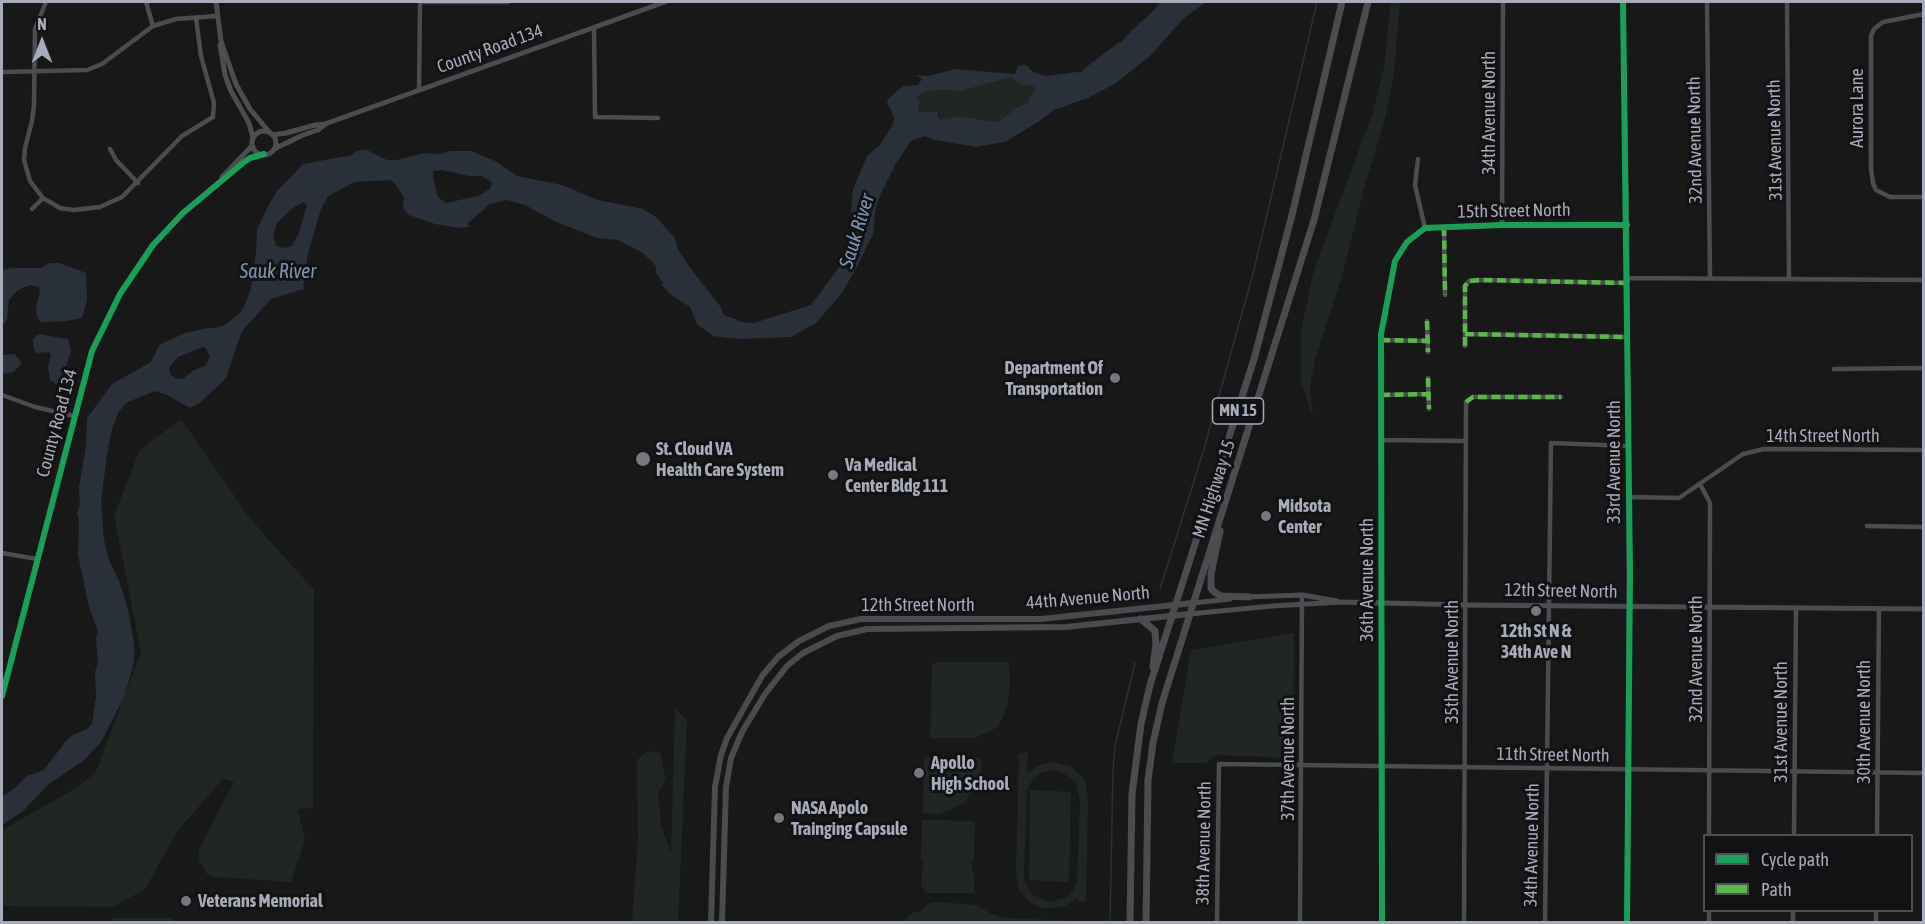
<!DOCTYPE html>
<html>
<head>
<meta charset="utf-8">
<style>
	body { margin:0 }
	#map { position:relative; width:1925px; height:924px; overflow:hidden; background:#181818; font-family:"Asap Condensed",sans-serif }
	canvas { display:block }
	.frame { position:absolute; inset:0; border:3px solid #a8acba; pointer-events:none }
	.legend { position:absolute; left:1703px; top:834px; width:210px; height:78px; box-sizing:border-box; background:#121214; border:2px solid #4e5056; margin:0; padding:8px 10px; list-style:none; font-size:18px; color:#a8acba }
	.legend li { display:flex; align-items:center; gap:12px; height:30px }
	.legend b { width:30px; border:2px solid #4e5056 }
	.north { position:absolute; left:12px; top:12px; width:60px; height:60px; -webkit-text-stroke:4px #121214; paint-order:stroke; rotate:0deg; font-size:16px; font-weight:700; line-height:24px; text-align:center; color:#a8acba }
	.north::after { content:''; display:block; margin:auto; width:21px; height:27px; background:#a8acba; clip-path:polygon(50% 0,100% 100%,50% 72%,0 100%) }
</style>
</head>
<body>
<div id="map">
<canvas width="1925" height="924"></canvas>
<div class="frame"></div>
<ul class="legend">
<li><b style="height:8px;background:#1a9f57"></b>Cycle path</li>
<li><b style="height:8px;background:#58b947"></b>Path</li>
</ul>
<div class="north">N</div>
</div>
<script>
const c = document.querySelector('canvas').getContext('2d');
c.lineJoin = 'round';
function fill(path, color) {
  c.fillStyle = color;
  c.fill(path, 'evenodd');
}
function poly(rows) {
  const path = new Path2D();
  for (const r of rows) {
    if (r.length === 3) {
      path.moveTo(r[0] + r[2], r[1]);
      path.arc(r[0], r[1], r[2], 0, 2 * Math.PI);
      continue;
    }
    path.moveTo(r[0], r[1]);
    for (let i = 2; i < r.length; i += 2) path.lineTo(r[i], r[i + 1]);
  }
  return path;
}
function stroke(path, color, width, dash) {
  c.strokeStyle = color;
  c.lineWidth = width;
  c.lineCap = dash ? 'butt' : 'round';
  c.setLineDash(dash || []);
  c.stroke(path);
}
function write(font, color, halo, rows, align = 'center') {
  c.font = font + ' "Asap Condensed",sans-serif';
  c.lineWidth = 6;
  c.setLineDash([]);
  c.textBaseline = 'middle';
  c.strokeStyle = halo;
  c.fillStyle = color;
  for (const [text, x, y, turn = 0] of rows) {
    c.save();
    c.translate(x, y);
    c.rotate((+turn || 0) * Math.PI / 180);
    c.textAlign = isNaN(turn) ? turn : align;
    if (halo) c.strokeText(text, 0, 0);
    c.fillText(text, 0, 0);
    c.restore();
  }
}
fill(poly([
	[1391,2,1400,2,1394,73,1386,115,1364,189,1341,279,1315,360,1310,386,1313,417,1301,383,1301,330,1314,270,1373,112,1384,67],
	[1011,77,1021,84,1034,86,1035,89,1030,102,1026,105,1019,106,998,122,957,116,949,119,941,120,938,112,918,113,916,98,924,92,939,90,961,91],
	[181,419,249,517,291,565,314,589,313,808,298,809,305,840,291,882,215,877,207,874,199,859,199,849,234,782,223,779,179,829,145,889,113,907,2,906,2,830,78,787,96,772,141,652,114,516,139,451],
	[1294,633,1293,758,1216,755,1206,763,1172,763,1191,650],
	[936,662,1009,662,1010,684,1007,708,998,727,975,738,930,738,932,666],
	[675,709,687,720,678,922,632,922,638,837,637,760,647,751,660,753,666,779,658,794,661,825,671,854],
	[1019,753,1028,753,1027,773,1037,766,1054,762,1072,767,1085,780,1088,799,1086,902,1078,902,1077,898,1064,907,1041,908,1029,902,1019,890,1016,872],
	[1052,770,1062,772,1076,782,1080,801,1077,881,1074,890,1067,897,1050,902,1033,895,1025,883,1024,873,1027,790,1031,782,1040,773],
	[928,757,981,758,981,772,974,789,965,802,951,810,938,814,923,813,924,761],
	[1030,790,1071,792,1069,882,1029,880],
	[922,820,975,821,974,861,970,861,974,877,974,893,927,893,921,886,923,860,921,860],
	[936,902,977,905,989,913,1005,918,1075,921,1079,922,902,922,914,912,920,912,927,904],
	[112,918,172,918,172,922,112,922]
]), '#202722');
fill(poly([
	[1161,2,1206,2,1184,18,1150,56,1116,83,1088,98,1054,110,1038,122,1005,142,976,147,935,140,925,136,911,141,895,165,882,191,876,207,873,234,858,265,842,293,816,323,791,337,739,339,713,336,697,324,690,307,670,294,661,284,663,283,656,273,656,266,643,253,618,240,597,238,556,222,525,205,507,200,490,204,468,223,469,227,460,228,435,224,409,215,405,211,403,206,404,197,396,185,390,180,355,182,328,196,321,209,308,253,303,289,271,299,242,331,226,378,201,402,190,408,165,394,155,391,128,402,119,411,112,429,107,455,101,502,104,540,109,560,119,581,128,609,134,643,134,662,125,695,101,742,83,761,49,784,23,811,2,825,2,797,16,787,27,776,44,770,66,741,73,735,87,729,92,724,96,696,95,672,98,662,96,638,98,631,89,607,78,555,79,522,77,513,80,504,79,488,86,446,87,418,112,384,151,362,159,345,185,333,208,328,216,328,225,325,242,311,251,289,256,253,257,230,267,208,277,191,303,164,352,155,356,151,363,150,367,150,387,160,397,160,424,153,440,154,450,151,471,151,495,161,517,176,562,185,598,200,643,209,656,217,674,237,678,249,688,265,720,306,724,315,742,322,754,323,811,305,838,269,849,234,853,190,859,175,867,156,880,145,893,124,894,117,887,102,889,98,903,86,918,85,922,79,916,75,928,76,956,69,1012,74,1015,74,1018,66,1022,65,1026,65,1033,72,1045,76,1085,71,1109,57,1132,30,1149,15],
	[1011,77,1020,84,1034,86,1035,90,1028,99,1029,102,1016,108,998,122,957,116,949,119,941,120,938,116,938,112,918,112,919,102,916,98,924,92,939,90,961,91],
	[442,170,469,176,481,176,492,182,490,189,478,196,446,203,438,197,433,177,433,171],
	[303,202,307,205,299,233,292,246,285,248,279,247,276,245,273,235,277,223,293,208],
	[203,347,206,348,210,357,205,366,194,370,184,378,177,379,171,375,169,368,178,357],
	[50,263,59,263,86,273,87,300,82,318,67,321,41,322,37,318,36,308,40,290,38,287,30,285,18,290,9,300,7,320,2,326,2,270,12,268,41,268],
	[38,334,68,339,71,351,62,380,56,384,50,380,48,367,51,355,49,352,36,353,34,349,33,340],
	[15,354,22,364,13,372,2,374,2,355]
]), '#2a313b');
stroke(poly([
	[1160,589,1204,449,1253,274,1317,2],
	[1110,922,1113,770,1115,746,1135,663]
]), '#2a313b', 1.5);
stroke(poly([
	[1088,72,1121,47]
]), '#2a313b', 10);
stroke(poly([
	[46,2,35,29,34,105,32,121,25,148,24,160,30,181,43,198,60,208,74,210,100,207,122,197,182,136,213,117,214,103,201,56,196,18],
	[146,2,153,26],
	[420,2,508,2],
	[1623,2,1627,225,1629,606],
	[1707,2,1710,278],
	[1787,2,1789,279],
	[1924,14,1883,22,1874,29,1871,36,1871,169,1873,183,1876,190,1890,197,1924,197],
	[594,28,595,117,658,118],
	[2,72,87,70,102,64,153,26,176,19,217,16],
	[419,90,420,2],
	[110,149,116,160,138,183],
	[1418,159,1415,185,1425,228],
	[32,209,43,198],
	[1502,225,1503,2],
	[1444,227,1445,295],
	[1627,278,1924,280],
	[1427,321,1428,352],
	[1465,334,1628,337],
	[1381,340,1428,341],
	[1465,346,1465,286,1469,281,1479,280,1627,283],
	[1834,369,1924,368],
	[1428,378,1429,409],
	[2,395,35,407,74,416],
	[1381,395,1428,394],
	[1382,440,1466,441],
	[1700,484,1710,503,1709,836],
	[1629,497,1679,498,1743,454,1764,449,1924,450],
	[1867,526,1924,527],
	[2,553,37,559],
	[1794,836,1796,608],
	[1877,836,1879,609],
	[1217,922,1219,764,1924,773],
	[1300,922,1302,595],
	[1382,922,1381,334,1395,261,1407,242,1425,228,1502,225,1627,225],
	[1464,922,1466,402,1473,397,1561,397],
	[1545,922,1551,443,1629,446],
	[1709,922,1709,910],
	[1793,922,1793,910],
	[1876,922,1876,910]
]), '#4c4d51', 4.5);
stroke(poly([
	[216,2,221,41,236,84,250,109,270,133],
	[220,45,225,75,231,91,249,123,253,138],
	[264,143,12],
	[272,135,286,133,315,125,325,124,665,2],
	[274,149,303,135,318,130,325,124],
	[222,177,252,146],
	[1245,597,1302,595,1337,601],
	[1193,603,1230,599],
	[1189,614,1272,606,1342,602,1466,605,1924,609],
	[2,696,92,351,120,294,153,245,183,213,244,162,250,158,264,154],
	[1627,922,1629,606]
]), '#4c4d51', 5);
stroke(poly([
	[711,922,715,787,721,755,727,738,762,676,778,657,799,641,829,626,861,619,1041,619,1193,603],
	[722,922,726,787,731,758,742,732,765,694,787,666,803,653,837,636,867,629,1066,627,1189,614]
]), '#4a4b4f', 6);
stroke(poly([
	[1220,531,1211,574,1211,588,1213,591,1221,596,1249,597],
	[1141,619,1155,631,1156,644,1153,667],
	[1130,922,1132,794,1141,724,1150,685,1254,359,1292,215,1342,2],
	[1146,922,1148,780,1153,743,1162,703,1314,220,1368,2]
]), '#4c4c50', 7);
stroke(poly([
	[1444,227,1445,295],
	[1427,321,1428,352],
	[1465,334,1628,337],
	[1381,340,1428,341],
	[1465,346,1465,286,1469,281,1479,280,1627,283],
	[1428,378,1429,409],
	[1381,395,1428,394],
	[1466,402,1473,397,1561,397]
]), '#58b947', 4.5, [9, 4.5]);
stroke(poly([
	[1623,2,1630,573,1627,922],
	[2,696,92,351,120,294,153,245,183,213,244,162,250,158,264,154],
	[1382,922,1381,334,1395,261,1407,242,1425,228,1502,225,1627,225]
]), '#1a9f57', 6);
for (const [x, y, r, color] of [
	[1115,378,6,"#767881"],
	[643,459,8,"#767881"],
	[833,475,6,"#767881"],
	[1266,516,6,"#767881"],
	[1536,611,6,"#767881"],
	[919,773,6,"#767881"],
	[779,818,6,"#767881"],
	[186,901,6,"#767881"]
]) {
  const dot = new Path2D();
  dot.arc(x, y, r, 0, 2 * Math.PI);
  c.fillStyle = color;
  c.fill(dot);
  stroke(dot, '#121214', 2);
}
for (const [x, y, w] of [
	[1238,411,51]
]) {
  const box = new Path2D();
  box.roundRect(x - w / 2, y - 13, w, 26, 4.5);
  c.fillStyle = '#121214';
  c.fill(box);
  stroke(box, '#a8acba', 1.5);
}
write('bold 16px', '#a8acba', null, [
	["MN 15",1238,411]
]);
write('18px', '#a8acba', '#121214', [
	["County Road 134",490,49,-20],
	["Aurora Lane",1857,108,-90],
	["34th Avenue North",1489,113,-90],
	["32nd Avenue North",1695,140,-91],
	["31st Avenue North",1775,140,-91],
	["15th Street North",1514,211,-1],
	["County Road 134",57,423,-75],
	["14th Street North",1823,436],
	["33rd Avenue North",1614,462,-90],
	["MN Highway 15",1214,489,-72],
	["36th Avenue North",1367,580,-90],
	["12th Street North",1561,591,1],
	["44th Avenue North",1088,598,-5],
	["12th Street North",918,605],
	["32nd Avenue North",1696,659,-90],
	["35th Avenue North",1452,662,-90],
	["31st Avenue North",1781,722,-90],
	["30th Avenue North",1864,722,-90],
	["11th Street North",1553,755,1],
	["37th Avenue North",1288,759,-90],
	["38th Avenue North",1204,843,-89],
	["34th Avenue North",1532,845,-89]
]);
write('bold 18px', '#a8acba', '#121214', [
	["Department Of",1103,368,"right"],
	["Transportation",1103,389,"right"],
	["St. Cloud VA",656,449],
	["Health Care System",656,470],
	["Va Medical",845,465],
	["Center Bldg 111",845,486],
	["Midsota",1278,506],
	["Center",1278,527],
	["12th St N &",1536,631,"center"],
	["34th Ave N",1536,652,"center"],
	["Apollo",931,763],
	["High School",931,784],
	["NASA Apolo",791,808],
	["Trainging Capsule",791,829],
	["Veterans Memorial",198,901]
], 'left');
write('italic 20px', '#7e96b6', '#121214', [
	["Sauk River",857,231,-73],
	["Sauk River",278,272]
]);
</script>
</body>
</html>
